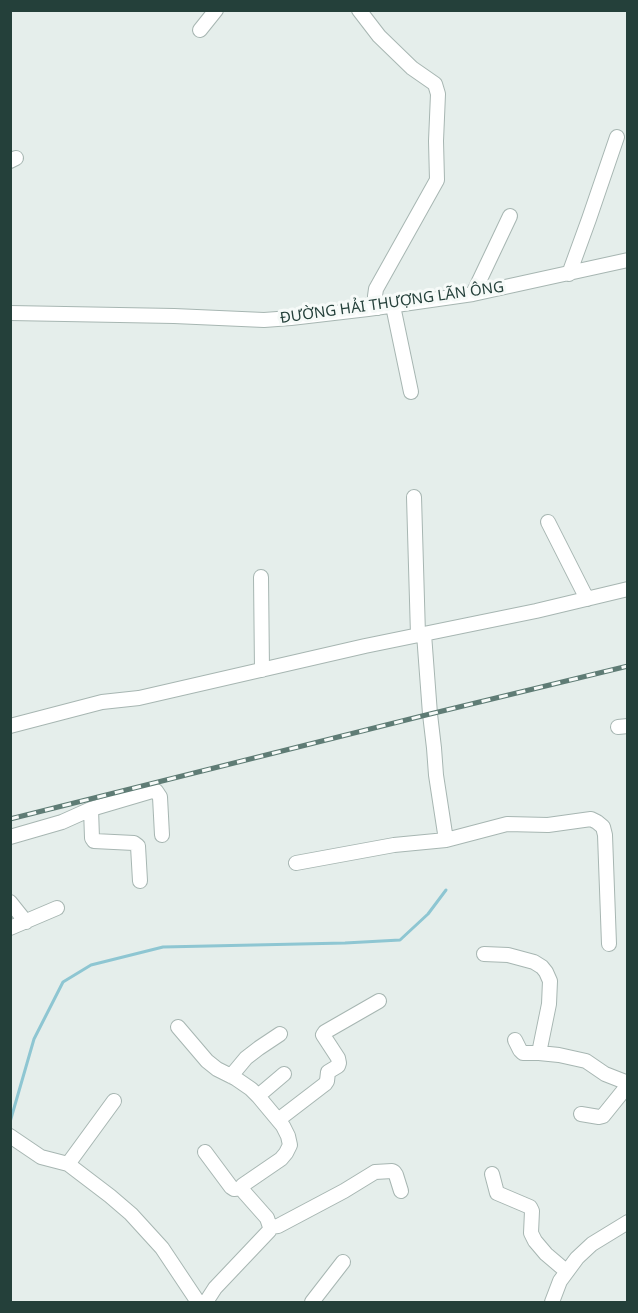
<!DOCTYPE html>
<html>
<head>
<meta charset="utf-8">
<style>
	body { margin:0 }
	#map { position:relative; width:638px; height:1313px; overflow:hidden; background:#e5eeeb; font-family:"Noto Sans",sans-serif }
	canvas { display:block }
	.frame { position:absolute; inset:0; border:12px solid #24403a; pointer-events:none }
</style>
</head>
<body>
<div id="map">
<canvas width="638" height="1313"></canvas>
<div class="frame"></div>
</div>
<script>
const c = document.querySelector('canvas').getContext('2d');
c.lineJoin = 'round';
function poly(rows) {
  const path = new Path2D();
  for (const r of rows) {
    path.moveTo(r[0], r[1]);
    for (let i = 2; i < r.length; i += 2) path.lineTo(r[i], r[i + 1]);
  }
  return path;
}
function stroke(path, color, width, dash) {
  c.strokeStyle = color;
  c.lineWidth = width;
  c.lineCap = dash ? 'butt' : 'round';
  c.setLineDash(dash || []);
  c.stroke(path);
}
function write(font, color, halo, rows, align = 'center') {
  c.font = font + ' "Noto Sans",sans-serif';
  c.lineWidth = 6;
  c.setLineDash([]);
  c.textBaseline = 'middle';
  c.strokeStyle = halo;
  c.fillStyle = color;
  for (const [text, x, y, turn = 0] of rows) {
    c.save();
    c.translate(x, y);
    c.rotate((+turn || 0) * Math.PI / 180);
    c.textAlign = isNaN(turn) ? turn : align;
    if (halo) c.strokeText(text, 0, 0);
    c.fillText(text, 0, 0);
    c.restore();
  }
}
stroke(poly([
	[10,1122,34,1039,63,982,91,965,163,947,345,943,400,940,428,914,446,890]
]), '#8ec6d2', 3);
const minor = poly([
	[359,10,379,36,412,68,435,84,438,94,436,141,437,180,376,289,375,296,378,308],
	[200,30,216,10],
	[10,161,16,158],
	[569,274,589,219,617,137],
	[473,294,510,216],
	[393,306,411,392],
	[10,313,174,316,264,320,291,318,368,309,473,294,628,260],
	[414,497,418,635],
	[548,522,587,599],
	[261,577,262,670],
	[424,634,430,714,434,748,436,775,446,840],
	[10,726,102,702,139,698,365,646,536,611,628,589],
	[618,727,628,726],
	[91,809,92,838,94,841,134,843,138,846,140,881],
	[10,837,62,822,91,809,152,791,156,791,160,797,162,835],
	[296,863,394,845,446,840,507,824,548,825,591,819,597,822,603,827,605,835,609,944],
	[10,902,26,922],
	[10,928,57,908],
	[484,954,508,955,534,962,542,967,546,972,550,981,549,1004,539,1053,523,1053,520,1050,515,1040],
	[178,1027,207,1061,217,1069,235,1078,251,1089,258,1096,283,1126,288,1136,290,1145,286,1153,281,1159,243,1185,244,1192,267,1218,270,1227,269,1231,215,1288,206,1302],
	[539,1053,559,1055,586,1061,605,1074,628,1083],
	[231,1076,246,1058,259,1048,280,1034],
	[258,1096,284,1074],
	[581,1114,599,1117,603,1116,628,1085],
	[278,1120,325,1084,327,1081,328,1072,338,1066,339,1063,338,1058,323,1035,325,1032,379,1001],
	[10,1136,41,1157,68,1164,110,1196,131,1214,162,1248,198,1302],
	[205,1152,231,1187,234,1189,243,1188],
	[68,1164,114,1101],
	[492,1174,497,1193,530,1207,532,1211,531,1233,535,1241,546,1254,566,1271],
	[270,1227,278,1226,344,1191,375,1172,392,1171,394,1172,396,1175,401,1191],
	[312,1302,343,1262],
	[552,1302,560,1281,577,1258,592,1244,628,1222]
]);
stroke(minor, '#a7b6b2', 16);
stroke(minor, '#fff', 14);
const rail = poly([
	[10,819,430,714,628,666]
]);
stroke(rail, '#5f7c75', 5);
stroke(rail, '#f6faf8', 3, [9]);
write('15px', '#24403a', '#f6faf8', [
	["ĐƯỜNG HẢI THƯỢNG LÃN ÔNG",392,303,-8]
]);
</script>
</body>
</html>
